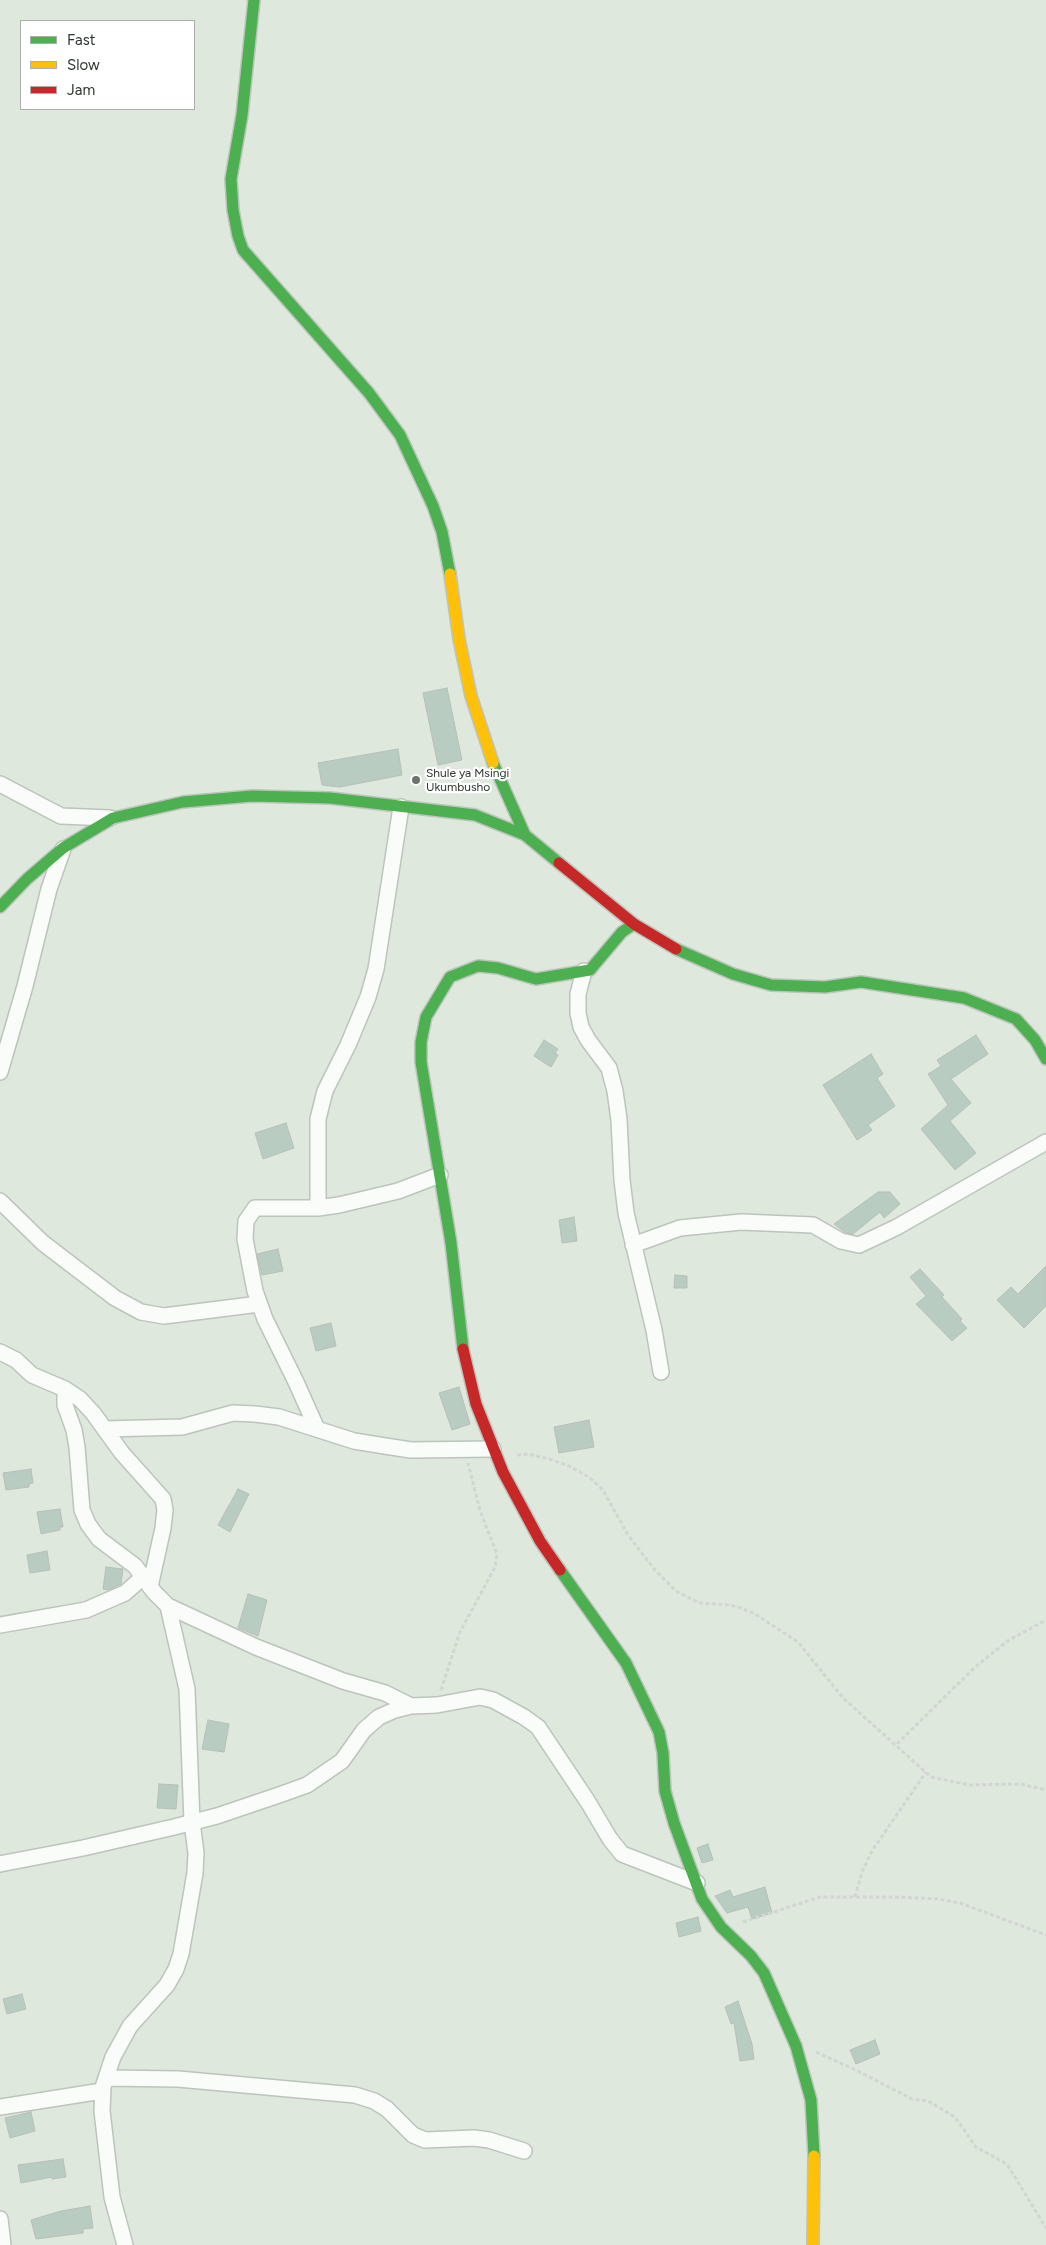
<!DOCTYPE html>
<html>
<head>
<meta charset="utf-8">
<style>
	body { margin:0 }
	#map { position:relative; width:1046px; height:2245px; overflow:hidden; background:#dee8dd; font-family:Figtree,sans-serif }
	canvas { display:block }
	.legend { position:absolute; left:20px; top:20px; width:175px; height:90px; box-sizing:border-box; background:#fff; border:1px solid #abaeab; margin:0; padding:6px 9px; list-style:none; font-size:15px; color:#2d342d }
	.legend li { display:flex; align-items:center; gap:10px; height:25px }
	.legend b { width:25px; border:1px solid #abaeab }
</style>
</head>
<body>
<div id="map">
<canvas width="1046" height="2245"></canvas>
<ul class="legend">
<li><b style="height:6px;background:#4caf50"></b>Fast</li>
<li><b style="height:6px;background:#ffc107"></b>Slow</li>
<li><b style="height:6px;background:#c62828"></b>Jam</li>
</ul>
</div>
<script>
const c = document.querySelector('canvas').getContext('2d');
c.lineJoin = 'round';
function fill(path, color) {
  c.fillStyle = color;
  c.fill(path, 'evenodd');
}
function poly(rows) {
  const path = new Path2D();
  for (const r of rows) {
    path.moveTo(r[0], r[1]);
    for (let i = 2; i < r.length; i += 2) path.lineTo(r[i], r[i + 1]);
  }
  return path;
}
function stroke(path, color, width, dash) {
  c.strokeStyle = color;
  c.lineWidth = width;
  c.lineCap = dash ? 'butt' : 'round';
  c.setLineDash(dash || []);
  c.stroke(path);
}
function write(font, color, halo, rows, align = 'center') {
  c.font = font + ' Figtree,sans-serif';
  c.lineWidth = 4.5;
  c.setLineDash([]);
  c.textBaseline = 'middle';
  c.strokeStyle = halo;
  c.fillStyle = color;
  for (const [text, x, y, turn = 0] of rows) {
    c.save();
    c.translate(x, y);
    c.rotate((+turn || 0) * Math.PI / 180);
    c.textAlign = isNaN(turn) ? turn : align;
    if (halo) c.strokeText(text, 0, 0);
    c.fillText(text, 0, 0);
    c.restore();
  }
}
const building = poly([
	[447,688,462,760,438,765,423,693,447,688],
	[398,749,402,775,340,787,322,785,318,763,398,749],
	[976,1035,988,1054,951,1079,971,1103,950,1121,976,1153,955,1170,921,1129,948,1105,928,1074,941,1066,937,1060,976,1035],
	[544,1040,558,1049,555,1053,558,1055,551,1067,534,1056,544,1040],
	[871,1054,883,1074,877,1078,895,1106,868,1125,872,1130,857,1140,823,1085,871,1054],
	[286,1123,294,1148,263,1159,255,1133,286,1123],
	[878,1192,890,1192,900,1204,884,1218,880,1212,853,1234,846,1233,834,1224,878,1192],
	[574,1217,577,1241,562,1243,559,1220,574,1217],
	[278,1249,283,1271,262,1275,257,1254,278,1249],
	[1046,1266,1046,1306,1024,1328,997,1300,1011,1287,1018,1294,1046,1266],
	[920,1269,944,1295,942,1297,962,1319,960,1321,967,1328,952,1341,916,1304,926,1296,910,1277,920,1269],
	[675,1275,687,1276,687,1288,674,1288,675,1275],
	[331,1323,336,1346,316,1351,310,1328,331,1323],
	[459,1387,470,1424,452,1430,439,1393,459,1387],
	[589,1420,594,1447,559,1453,554,1427,589,1420],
	[31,1469,33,1483,29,1484,29,1487,6,1490,3,1473,31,1469],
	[238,1489,249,1494,230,1532,218,1525,238,1489],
	[60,1509,63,1527,60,1527,60,1530,41,1534,37,1512,60,1509],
	[47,1551,50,1570,30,1573,27,1555,47,1551],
	[106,1567,123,1569,121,1584,109,1590,103,1589,106,1567],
	[248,1594,267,1600,258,1636,238,1628,248,1594],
	[208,1720,229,1724,224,1752,202,1749,208,1720],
	[159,1784,178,1785,176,1809,157,1808,159,1784],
	[708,1844,713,1860,702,1863,697,1848,708,1844],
	[765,1887,772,1913,752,1919,748,1907,727,1913,715,1896,730,1890,733,1897,765,1887],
	[698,1917,701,1931,679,1937,676,1923,698,1917],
	[22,1994,26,2009,7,2014,3,1999,22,1994],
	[738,2001,752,2044,754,2059,740,2061,734,2023,731,2024,725,2007,738,2001],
	[875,2040,880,2054,856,2064,850,2050,875,2040],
	[31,2112,35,2131,10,2138,5,2118,31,2112],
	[63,2159,66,2177,52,2179,52,2177,21,2183,18,2165,63,2159],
	[90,2206,93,2228,83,2229,83,2233,36,2239,31,2220,61,2211,90,2206]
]);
fill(building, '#b9ccc1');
stroke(building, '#b6bfb8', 1);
const street = poly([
	[0,784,61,816,110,818],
	[584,971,578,994,578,1013,581,1027,588,1040,609,1068,615,1091,619,1120,622,1180,626,1213,654,1330,661,1372],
	[0,1072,25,986,49,889,63,849],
	[0,1201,43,1243,115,1298,141,1312,164,1316,259,1304],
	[318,1208,318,1119,325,1091,348,1045,368,997,376,969,401,807],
	[633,1245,680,1228,741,1222,813,1225,841,1241,859,1245,897,1227,1046,1142],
	[0,1352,16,1360,32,1375,65,1389,80,1399,93,1413,122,1453,163,1499,165,1510,163,1528,150,1587],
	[65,1389,65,1405,74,1430,77,1447,82,1510,88,1524,99,1539,135,1566,154,1592,168,1606,256,1647,343,1681,385,1693,411,1706],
	[105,1429,182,1427,233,1413,255,1414,279,1417,354,1441,385,1446,411,1450,493,1449],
	[317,1429,296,1382,265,1319,255,1291,245,1239,246,1221,255,1208,318,1208,339,1205,398,1191,440,1175],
	[0,1625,86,1610,125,1593,143,1577],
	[0,1864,83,1848,174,1827,217,1816,279,1795,307,1785,342,1761,364,1730,379,1717,395,1710,411,1706,437,1705,480,1697,493,1700,524,1717,538,1727,588,1802,610,1839,622,1854,697,1883],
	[106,2078,178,2079,355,2095,374,2101,387,2109,413,2135,425,2140,474,2138,489,2140,524,2151],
	[0,2107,102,2091],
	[0,2219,3,2245],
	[125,2245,112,2197,102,2111,103,2087,113,2057,130,2026,167,1985,176,1969,181,1954,195,1873,196,1853,192,1822,187,1689,168,1606]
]);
const fast = poly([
	[254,0,242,115,231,179,233,210,238,236,243,250,369,393,400,435,433,506,442,532,450,574],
	[493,763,525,835],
	[0,907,27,879,63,848,113,818,183,802,252,796,330,798,475,815,525,835,559,863],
	[676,949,733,974,771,985,825,987,861,982,964,998,1016,1019,1035,1040,1046,1059],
	[463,1349,451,1243,421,1062,421,1042,426,1017,450,977,478,966,498,968,536,979,590,970,622,932,634,924],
	[560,1570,626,1663,659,1732,663,1753,665,1791,674,1823,702,1899,721,1927,751,1956,764,1973,796,2046,811,2100,814,2156]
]);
const slow = poly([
	[450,574,459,639,471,696,493,763],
	[813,2245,814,2156]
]);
const jam = poly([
	[559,863,634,924,676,949],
	[463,1349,476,1404,503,1472,540,1541,560,1570]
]);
stroke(street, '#bcc4bc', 18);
stroke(fast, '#bcc4bc', 14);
stroke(slow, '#bcc4bc', 14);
stroke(jam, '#bcc4bc', 14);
stroke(poly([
	[517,1455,528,1454,549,1459,569,1466,590,1478,603,1490,628,1535,654,1569,676,1591,699,1603,730,1605,741,1608,755,1614,798,1642,843,1698,931,1777,969,1785,1021,1784,1046,1790],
	[441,1690,460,1632,495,1567,496,1561,497,1554,480,1511,468,1463],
	[897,1744,974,1668,1009,1640,1046,1620],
	[855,1897,862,1872,872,1851,926,1772],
	[743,1922,820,1897,898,1897,939,1899,960,1903,1046,1935],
	[816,2052,856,2070,912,2099,928,2101,955,2117,976,2147,1007,2164,1046,2228]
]), '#d3d5d3', 3, [4, 2.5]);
stroke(street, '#fafcfa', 15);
stroke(fast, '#4caf50', 11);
stroke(slow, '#ffc107', 11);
stroke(jam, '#c62828', 11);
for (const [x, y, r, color] of [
	[416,780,5,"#6b736b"]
]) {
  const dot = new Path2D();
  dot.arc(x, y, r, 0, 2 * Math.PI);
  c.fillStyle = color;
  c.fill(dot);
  stroke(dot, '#fff', 2);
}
write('12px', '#2d342d', '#fff', [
	["Shule ya Msingi",426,773],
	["Ukumbusho",426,787]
], 'left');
</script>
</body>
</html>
